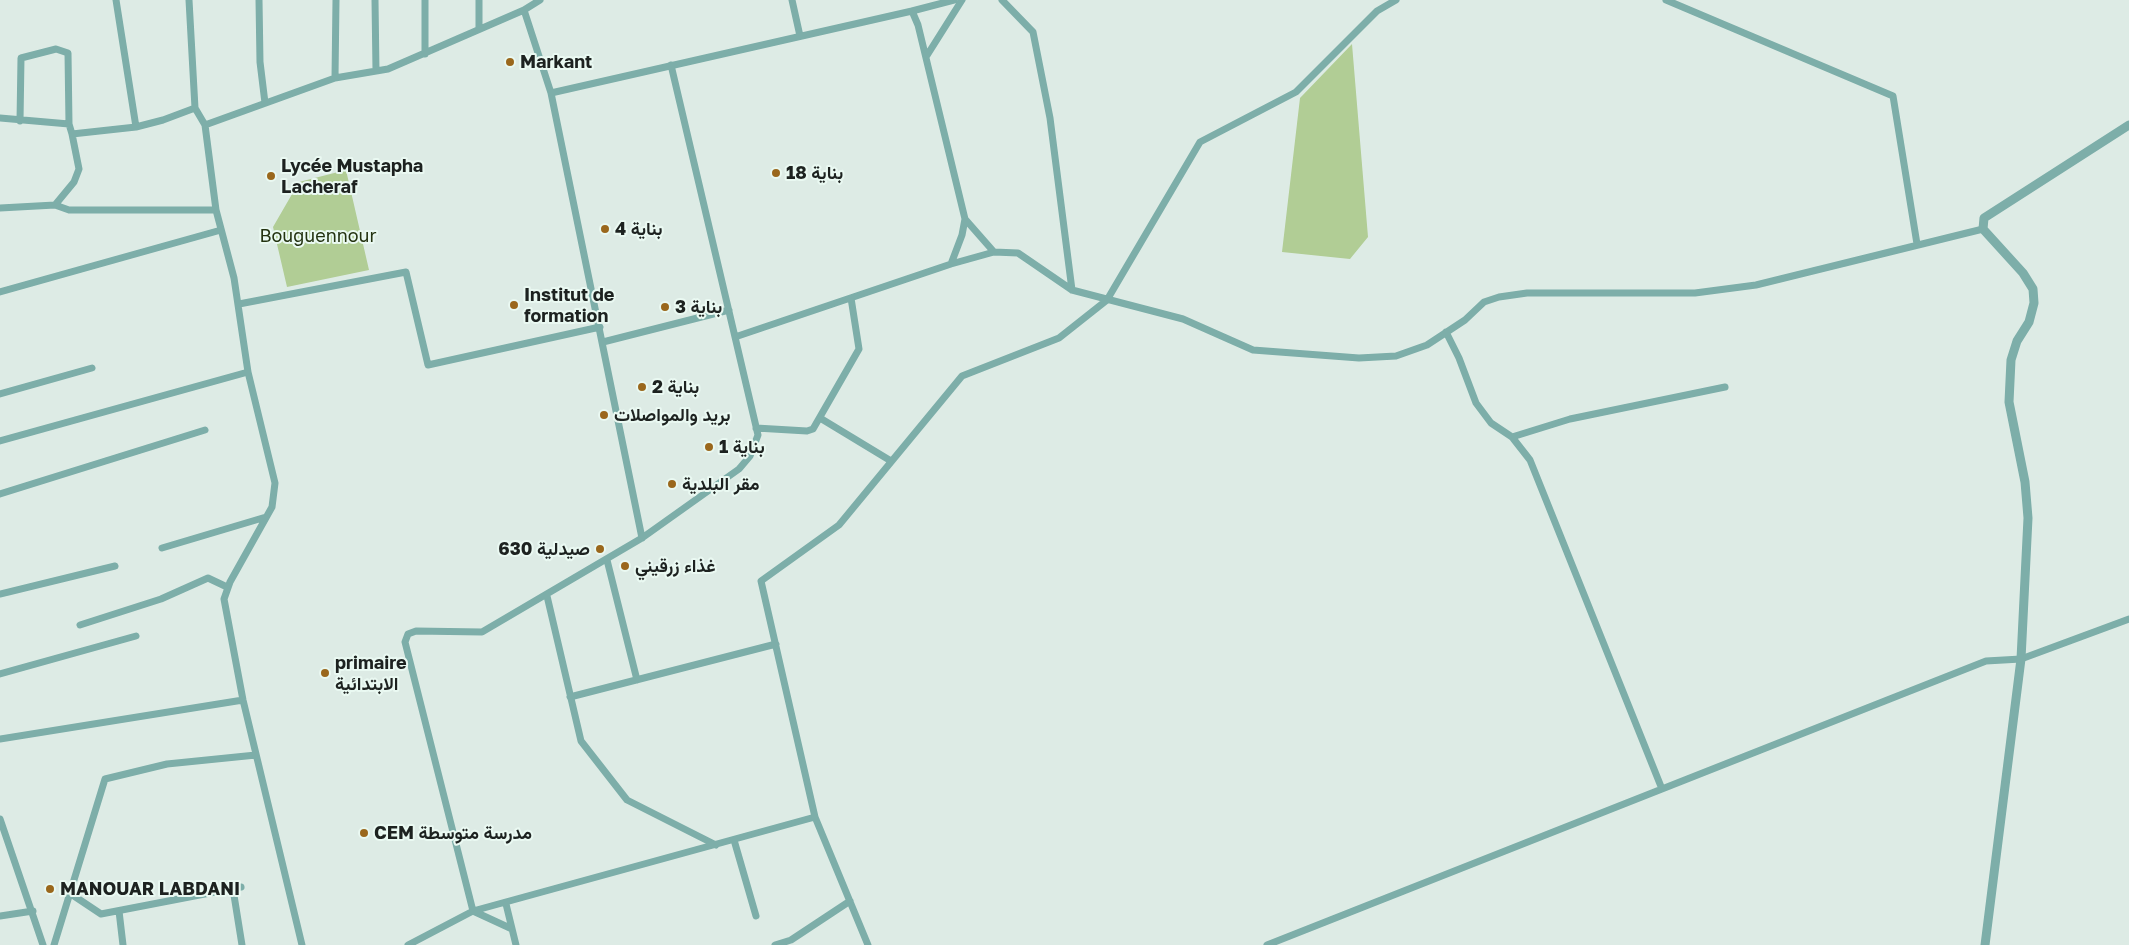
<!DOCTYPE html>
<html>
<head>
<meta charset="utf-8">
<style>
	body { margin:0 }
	canvas { display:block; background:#ddebe5 }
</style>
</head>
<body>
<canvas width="2129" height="945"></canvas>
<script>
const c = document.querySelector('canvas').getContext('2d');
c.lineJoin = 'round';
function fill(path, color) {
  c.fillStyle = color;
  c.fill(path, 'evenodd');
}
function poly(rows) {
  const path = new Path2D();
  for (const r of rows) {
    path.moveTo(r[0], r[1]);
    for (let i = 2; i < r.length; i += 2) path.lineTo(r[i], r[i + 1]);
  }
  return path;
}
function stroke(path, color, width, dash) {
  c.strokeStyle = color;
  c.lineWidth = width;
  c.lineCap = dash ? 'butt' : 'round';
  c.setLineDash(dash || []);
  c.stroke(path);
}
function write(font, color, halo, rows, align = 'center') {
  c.font = font + ' "Golos Text",Vazirmatn,sans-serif';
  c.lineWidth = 4;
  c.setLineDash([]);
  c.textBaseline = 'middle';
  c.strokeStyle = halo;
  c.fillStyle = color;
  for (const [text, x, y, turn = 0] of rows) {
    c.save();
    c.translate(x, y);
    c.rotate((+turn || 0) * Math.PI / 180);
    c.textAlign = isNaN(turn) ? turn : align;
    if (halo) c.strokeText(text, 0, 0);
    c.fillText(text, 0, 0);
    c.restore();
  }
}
fill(poly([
	[1352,44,1368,237,1350,259,1282,252,1300,98],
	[346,170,369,270,287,287,273,227,299,182]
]), '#b1cd95');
stroke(poly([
	[116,0,136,127],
	[189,0,195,108],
	[259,0,260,62,265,103],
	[375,0,376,71],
	[479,0,479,29],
	[792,0,800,36],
	[1002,0,1033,32,1050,118,1072,290],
	[1666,0,1893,96,1917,244],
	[524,10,551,93,642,538],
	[425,54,425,0],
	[926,57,962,0],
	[671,65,735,337],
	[335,78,336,0],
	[551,93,912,11],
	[0,118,69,124,72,134],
	[20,121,21,58,56,49,68,53,69,124],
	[205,125,335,78,388,69,524,10,540,0],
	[55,205,74,182,79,169,72,134,136,127,163,120,195,108,205,125,216,210,234,278,248,372,275,483,272,507,230,582,224,599,243,700,302,945],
	[0,208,55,205,69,210,216,210],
	[965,219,994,252],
	[951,264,994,252,1018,253,1072,290,1183,319,1253,350,1359,358,1396,356,1427,345,1465,320,1484,302,1499,297,1527,293,1695,293,1756,285,1983,229],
	[0,292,221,230],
	[239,304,406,272,428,365,600,327],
	[1446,332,1459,358,1476,403,1491,423,1512,437,1530,460,1662,789],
	[603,342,729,310],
	[0,394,92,368],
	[820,418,891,461],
	[756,428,807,431,813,429,859,349,851,298],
	[1512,437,1570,419,1725,387],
	[0,441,248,372],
	[0,494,205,430],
	[162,548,266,517],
	[607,560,637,680],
	[0,594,115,566],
	[547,596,581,741,627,800,716,845],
	[80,625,161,599,208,578,227,587],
	[0,674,136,636],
	[570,697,776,644],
	[0,739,243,700],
	[0,819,43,945],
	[734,840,756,916],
	[233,889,242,945],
	[71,894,101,914,241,887],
	[506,904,516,945],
	[119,911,123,945],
	[0,916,33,911],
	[512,929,473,911,405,642,408,634,416,631,482,632,642,538,739,469,750,456,758,435,735,337,951,264,962,235,965,219,918,25,912,11,954,0],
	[54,945,105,779,167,764,256,755],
	[408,945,473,911,815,817],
	[775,945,791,940,850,901],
	[868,945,815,817,761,581,839,525,962,376,1059,338,1107,300,1200,142,1296,92,1377,11,1396,0],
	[1267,945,1986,661,2021,659,2129,619]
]), '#7daea9', 7);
stroke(poly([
	[1985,945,2021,659,2028,518,2025,482,2009,402,2011,360,2017,341,2029,322,2034,303,2033,289,2023,273,1983,229,1984,218,2129,125]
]), '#7daea9', 9);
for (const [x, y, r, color] of [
	[510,62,5,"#9a671c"],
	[776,173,5,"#9a671c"],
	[271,176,5,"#9a671c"],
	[605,229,5,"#9a671c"],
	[514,305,5,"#9a671c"],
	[665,307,5,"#9a671c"],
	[642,387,5,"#9a671c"],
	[604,415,5,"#9a671c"],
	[709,447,5,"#9a671c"],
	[672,484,5,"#9a671c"],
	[600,549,5,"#9a671c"],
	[625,566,5,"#9a671c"],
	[325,673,5,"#9a671c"],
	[364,833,5,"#9a671c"],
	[50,889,5,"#9a671c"]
]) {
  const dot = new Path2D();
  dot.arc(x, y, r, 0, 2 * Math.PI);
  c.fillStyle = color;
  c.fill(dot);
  stroke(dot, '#eaf9f2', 2);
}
write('bold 18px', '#1d2220', '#eaf9f2', [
	["Markant",520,62],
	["Lycée Mustapha",281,166],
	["Lacheraf",281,187],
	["بناية 18",786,173],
	["بناية 4",615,229],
	["Institut de",524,295],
	["formation",524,316],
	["بناية 3",675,307],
	["بناية 2",652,387],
	["بريد والمواصلات",614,415],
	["بناية 1",719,447],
	["مقر البلدية",682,484],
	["صيدلية 630",590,549,"right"],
	["غذاء زرقيني",635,566],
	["primaire",335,663],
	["الابتدائية",335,684],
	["CEM مدرسة متوسطة",374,833],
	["MANOUAR LABDANI",60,889]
], 'left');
write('18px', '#233210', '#eaf9f2', [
	["Bouguennour",318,236]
]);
</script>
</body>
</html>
